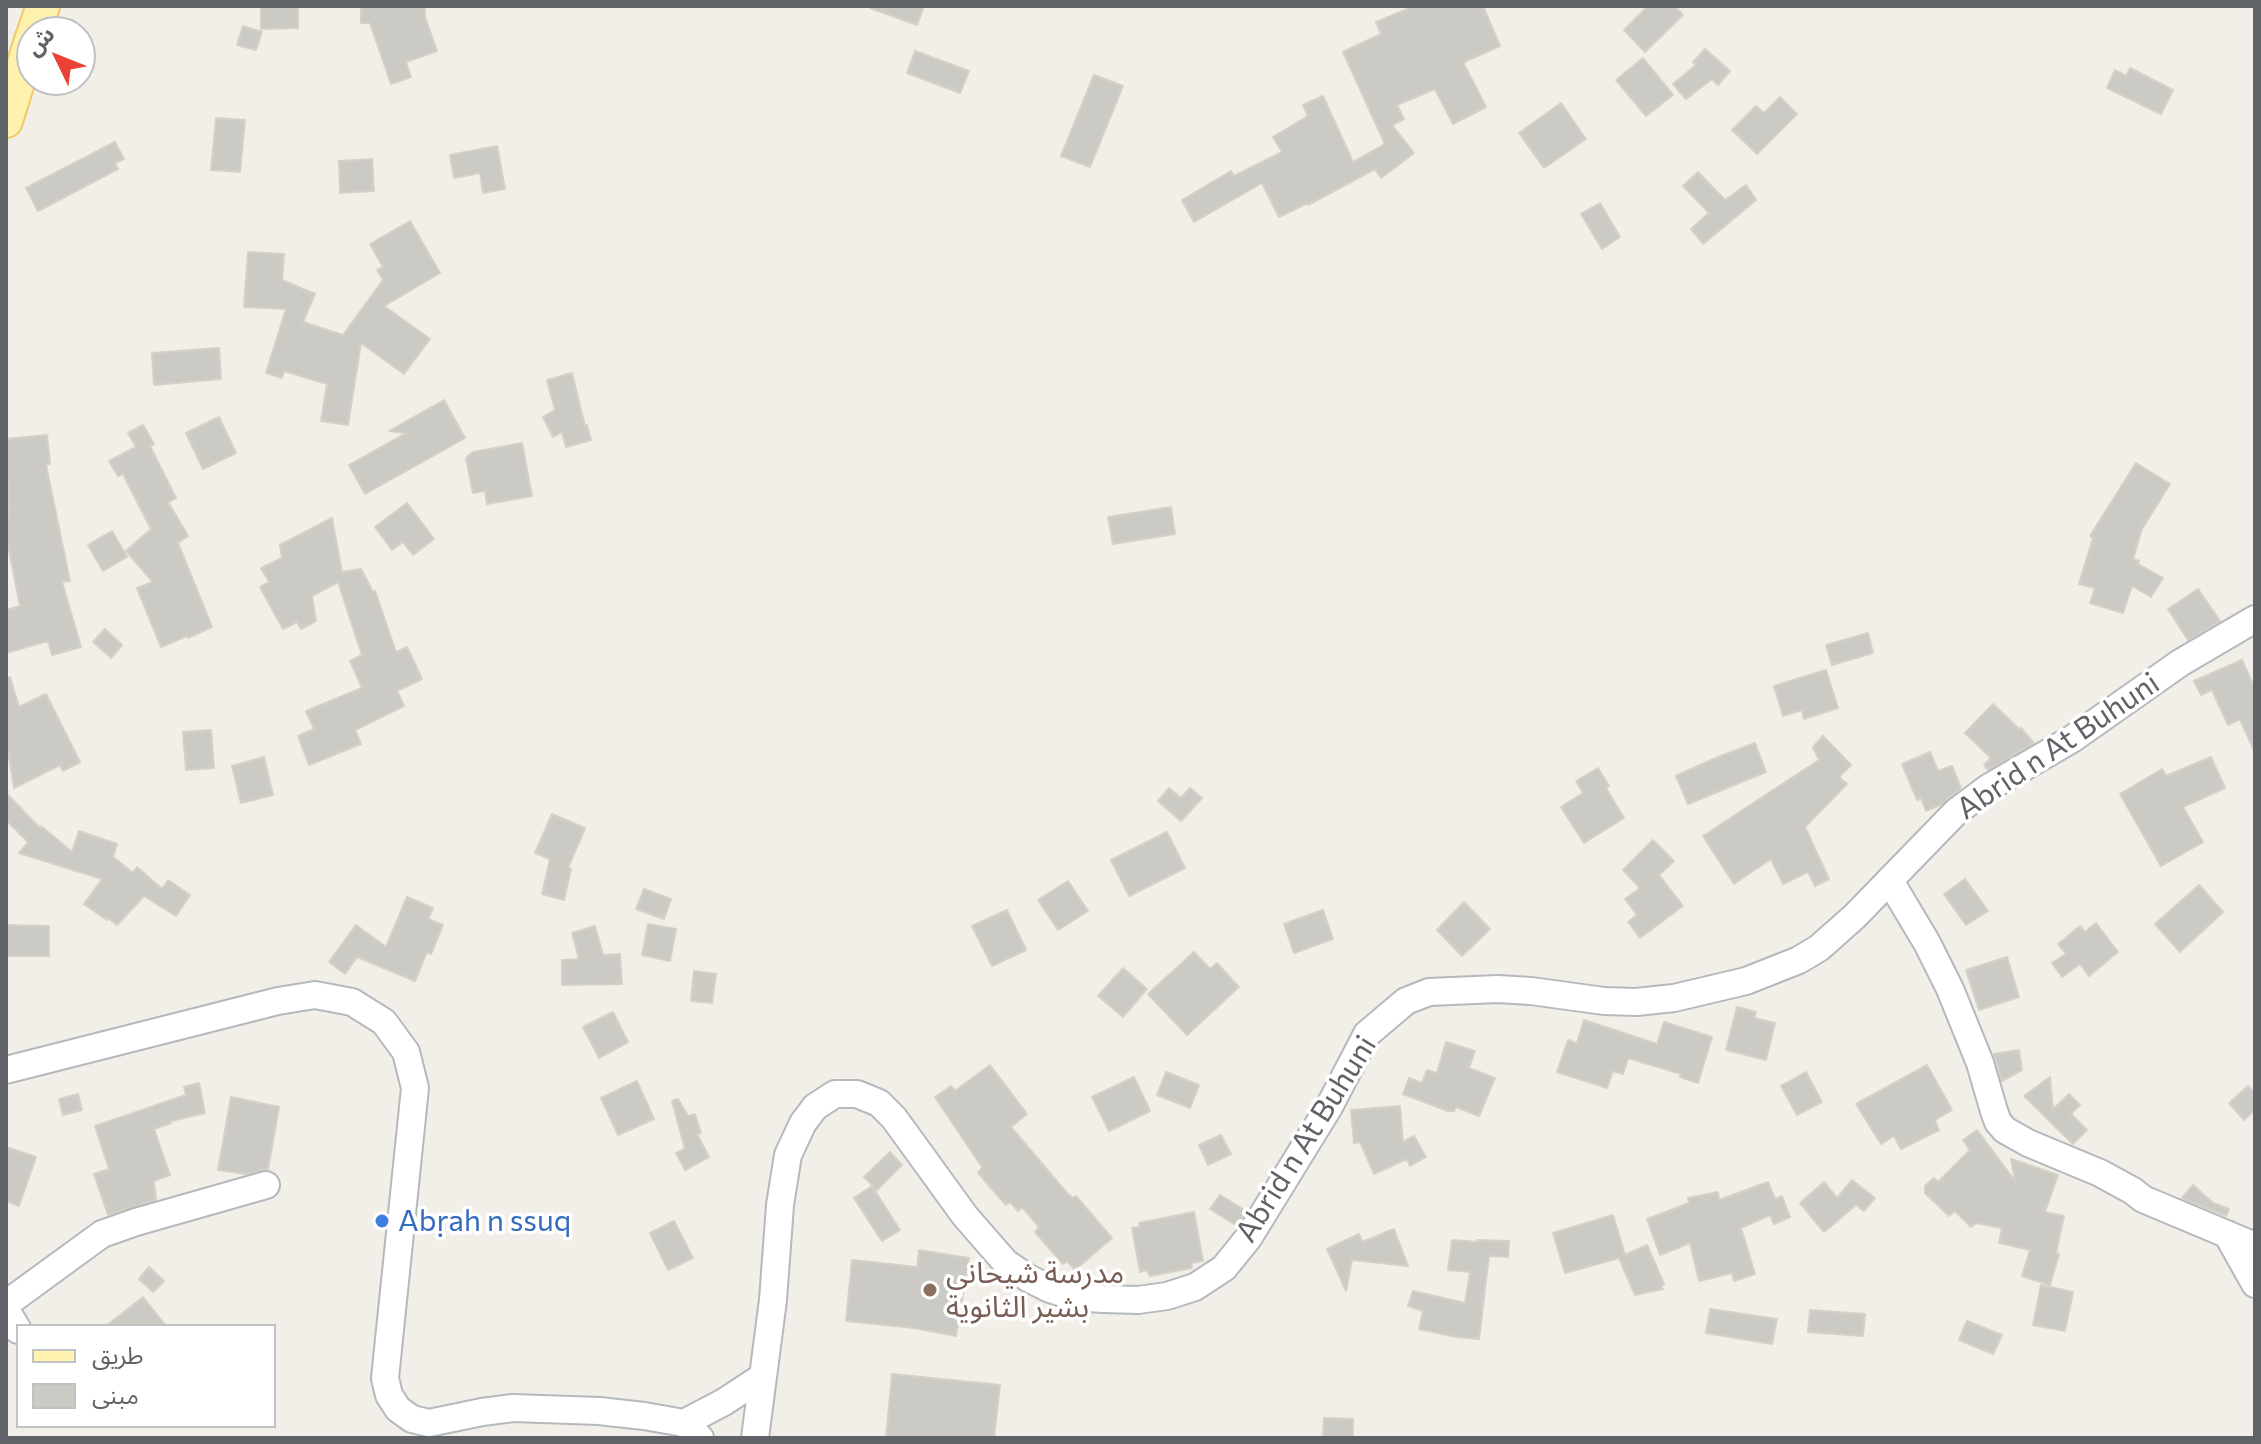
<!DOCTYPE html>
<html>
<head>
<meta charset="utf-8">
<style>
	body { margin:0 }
	#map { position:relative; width:2261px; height:1444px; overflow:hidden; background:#f1efe8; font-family:Commissioner,"Noto Sans Arabic",sans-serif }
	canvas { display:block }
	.frame { position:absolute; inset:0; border:8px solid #5f6368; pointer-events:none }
	.legend { position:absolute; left:16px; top:1324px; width:260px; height:104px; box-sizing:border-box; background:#fff; border:2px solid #bfc1c3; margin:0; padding:10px 14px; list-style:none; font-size:24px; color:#5f6368 }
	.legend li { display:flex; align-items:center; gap:16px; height:40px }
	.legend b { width:40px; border:2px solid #bfc1c3 }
	.north { position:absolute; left:16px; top:16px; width:80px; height:80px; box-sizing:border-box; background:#fff; border:2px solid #bfc1c3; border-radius:50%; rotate:313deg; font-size:22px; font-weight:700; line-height:32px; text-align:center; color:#5f6368 }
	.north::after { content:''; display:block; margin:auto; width:28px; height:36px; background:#ea4335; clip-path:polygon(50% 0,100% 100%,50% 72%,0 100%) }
</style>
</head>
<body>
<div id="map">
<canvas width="2261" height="1444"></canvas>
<div class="frame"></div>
<ul class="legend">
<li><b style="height:10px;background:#fff2af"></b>طريق</li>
<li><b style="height:22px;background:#cccac5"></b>مبنى</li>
</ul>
<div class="north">ش</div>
</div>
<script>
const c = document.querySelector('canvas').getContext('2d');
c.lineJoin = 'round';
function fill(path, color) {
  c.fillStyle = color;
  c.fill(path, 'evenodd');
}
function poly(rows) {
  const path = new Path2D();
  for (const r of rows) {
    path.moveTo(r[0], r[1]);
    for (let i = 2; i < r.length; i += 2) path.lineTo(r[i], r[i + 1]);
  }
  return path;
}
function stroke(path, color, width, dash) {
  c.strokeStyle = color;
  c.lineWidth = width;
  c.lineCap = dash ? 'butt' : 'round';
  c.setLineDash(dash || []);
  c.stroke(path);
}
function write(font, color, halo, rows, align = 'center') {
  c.font = font + ' Commissioner,"Noto Sans Arabic",sans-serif';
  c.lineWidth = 7;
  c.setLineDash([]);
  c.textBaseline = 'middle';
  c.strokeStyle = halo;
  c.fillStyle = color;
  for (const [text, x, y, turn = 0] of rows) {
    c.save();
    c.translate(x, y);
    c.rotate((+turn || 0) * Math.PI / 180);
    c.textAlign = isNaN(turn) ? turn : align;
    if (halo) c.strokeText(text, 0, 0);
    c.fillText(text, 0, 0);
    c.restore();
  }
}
const building = poly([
	[261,6,298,6,298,28,261,29,261,6],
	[361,6,425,6,425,17,437,51,406,62,411,77,391,84,370,23,361,23,361,6],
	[870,6,924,6,917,25,870,8,870,6],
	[1415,6,1483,6,1500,46,1466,61,1464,64,1486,107,1453,124,1435,89,1397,105,1404,119,1392,125,1414,153,1381,178,1375,169,1308,205,1308,203,1279,217,1262,183,1194,222,1182,200,1231,171,1234,176,1282,152,1273,137,1308,116,1303,105,1323,96,1353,162,1385,144,1343,52,1381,34,1376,22,1415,6],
	[1648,6,1674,6,1683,15,1645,52,1624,30,1648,6],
	[243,26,262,32,256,50,237,45,243,26],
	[1705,49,1730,71,1718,85,1712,79,1686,99,1673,84,1696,65,1693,62,1705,49],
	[915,51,969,71,960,93,907,73,915,51],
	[1643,58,1673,95,1646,116,1616,80,1643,58],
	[2130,68,2173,90,2161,114,2107,88,2115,70,2126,76,2130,68],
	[1094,75,1123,86,1090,167,1061,156,1094,75],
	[1780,97,1797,114,1757,154,1732,130,1756,106,1764,113,1780,97],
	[1561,103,1586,139,1544,168,1519,133,1561,103],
	[216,118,245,120,240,172,211,170,216,118],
	[115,142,124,159,115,163,118,169,38,211,26,188,115,142],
	[497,146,505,189,483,193,480,173,454,178,450,155,497,146],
	[372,159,374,191,340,193,339,161,372,159],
	[1698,172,1725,200,1746,185,1756,200,1703,244,1691,229,1709,213,1683,186,1698,172],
	[1600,203,1620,237,1602,249,1581,214,1600,203],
	[410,221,440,273,384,306,430,339,404,374,361,343,348,425,321,421,327,384,284,371,282,378,266,373,286,309,244,307,248,252,284,254,282,280,315,294,303,322,343,335,383,280,377,270,383,267,370,244,410,221],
	[219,348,221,379,154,385,152,353,219,348],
	[572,373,585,426,587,425,591,440,566,447,562,432,553,437,543,417,555,410,547,380,572,373],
	[444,400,465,438,365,494,349,465,406,433,389,431,444,400],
	[219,417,236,453,203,469,186,433,219,417],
	[143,425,154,444,150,446,176,498,168,502,188,536,178,543,212,627,188,638,187,636,161,647,137,588,153,582,126,551,151,529,123,474,118,476,109,461,136,447,128,433,143,425],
	[47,435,50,464,46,465,70,581,62,582,81,647,52,655,48,641,6,653,6,610,20,606,6,535,6,517,9,517,6,439,47,435],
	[522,443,532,496,487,504,485,491,473,493,466,458,473,452,522,443],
	[2136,463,2170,484,2142,529,2133,559,2139,561,2138,564,2163,578,2151,597,2132,586,2123,613,2090,603,2095,588,2079,584,2093,538,2090,536,2136,463],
	[407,503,434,539,413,555,403,542,392,550,375,527,407,503],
	[1171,507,1175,534,1113,544,1108,517,1171,507],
	[332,518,342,572,361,569,373,592,375,591,396,652,407,647,422,679,397,691,404,706,355,730,361,744,309,765,298,736,314,729,306,711,362,688,350,661,362,655,338,582,312,596,316,621,301,629,297,622,283,629,260,587,269,582,261,568,282,558,280,545,332,518],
	[112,531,127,557,103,571,88,545,112,531],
	[2198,589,2220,621,2188,640,2168,609,2198,589],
	[105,629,122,645,111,658,93,642,105,629],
	[1868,633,1873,653,1832,665,1826,645,1868,633],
	[2242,660,2255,689,2255,753,2240,719,2228,725,2212,690,2201,695,2194,681,2242,660],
	[1826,670,1838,708,1804,719,1802,710,1783,716,1774,686,1826,670],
	[10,677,19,707,46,694,80,762,63,771,60,765,14,788,8,751,6,752,6,678,10,677],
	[1993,704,2019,729,2021,728,2034,743,1988,770,1984,765,1991,758,1965,733,1993,704],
	[211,730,214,768,186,770,183,732,211,730],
	[1823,736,1851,765,1839,777,1847,784,1805,827,1829,879,1815,886,1808,872,1783,884,1771,859,1734,884,1703,836,1819,760,1813,747,1823,736],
	[1755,743,1766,772,1688,804,1676,776,1718,757,1755,743],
	[1930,752,1938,771,1952,766,1961,788,1942,804,1926,811,1921,798,1917,800,1902,764,1930,752],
	[264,757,273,795,241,803,232,766,264,757],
	[2211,757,2225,788,2183,807,2203,842,2161,866,2120,794,2162,769,2166,776,2211,757],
	[1598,768,1609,786,1606,788,1624,818,1584,843,1561,807,1583,793,1576,781,1598,768],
	[1169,788,1181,798,1190,788,1202,798,1181,821,1158,801,1169,788],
	[6,793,40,828,41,826,72,852,79,831,117,844,113,857,133,873,137,867,162,889,168,880,190,895,176,916,144,896,117,925,108,918,107,920,84,904,102,879,19,853,28,842,6,820,6,793],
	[552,814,585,828,568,868,571,869,564,900,542,894,550,859,535,853,552,814],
	[1167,832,1185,868,1129,896,1111,860,1167,832],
	[1653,840,1674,861,1659,875,1683,906,1640,938,1628,922,1637,915,1625,899,1640,888,1623,870,1653,840],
	[1965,879,1988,911,1966,925,1944,894,1965,879],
	[1068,881,1088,911,1058,930,1038,900,1068,881],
	[2199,885,2223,912,2180,952,2155,924,2199,885],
	[644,889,671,899,664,919,636,909,644,889],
	[407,897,433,908,428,919,443,925,431,954,427,952,415,981,357,957,345,974,329,962,356,925,386,947,407,897],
	[1464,902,1490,929,1462,956,1437,930,1464,902],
	[1007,910,1026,950,992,966,972,926,1007,910],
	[1323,910,1333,939,1294,953,1284,924,1323,910],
	[2096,923,2118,952,2089,976,2080,964,2062,977,2052,963,2066,954,2058,944,2080,926,2085,932,2096,923],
	[648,924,676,929,670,961,642,955,648,924],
	[6,925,49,926,49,956,6,956,6,925],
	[595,926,603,955,620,954,622,984,562,985,562,960,579,959,572,933,595,926],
	[1194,952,1210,969,1217,963,1239,987,1187,1035,1148,994,1194,952],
	[2007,957,2019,997,1979,1010,1966,970,2007,957],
	[1123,968,1147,989,1123,1017,1098,996,1123,968],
	[694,971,716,974,712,1003,691,1001,694,971],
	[1737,1007,1756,1012,1754,1018,1775,1023,1766,1060,1726,1050,1737,1007],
	[613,1012,628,1042,599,1058,583,1027,613,1012],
	[1584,1020,1657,1044,1664,1022,1712,1037,1698,1083,1680,1077,1681,1074,1628,1058,1623,1074,1613,1071,1607,1088,1557,1072,1568,1040,1577,1043,1584,1020],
	[1446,1042,1475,1051,1469,1068,1495,1078,1479,1116,1456,1107,1454,1111,1448,1111,1403,1094,1409,1078,1422,1083,1427,1070,1437,1073,1446,1042],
	[2019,1050,2022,1070,2002,1081,1994,1054,2019,1050],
	[990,1065,1027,1114,1011,1127,1067,1193,1073,1198,1076,1196,1112,1238,1075,1270,1067,1261,1063,1264,1035,1232,1039,1227,1022,1207,1018,1211,1010,1202,1006,1205,978,1173,982,1167,935,1097,951,1086,955,1091,990,1065],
	[1927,1065,1952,1110,1935,1120,1939,1130,1901,1149,1894,1136,1881,1144,1856,1104,1927,1065],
	[1166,1072,1199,1085,1190,1108,1157,1095,1166,1072],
	[1806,1072,1822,1102,1797,1115,1781,1086,1806,1072],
	[1134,1077,1150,1111,1109,1131,1092,1097,1134,1077],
	[2050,1077,2053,1109,2069,1094,2080,1105,2071,1114,2087,1130,2073,1144,2024,1096,2050,1077],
	[637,1081,654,1119,618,1135,601,1098,637,1081],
	[199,1083,205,1113,171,1121,171,1123,154,1129,170,1175,154,1181,156,1200,108,1215,94,1174,109,1169,95,1126,186,1095,184,1087,199,1083],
	[2248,1086,2255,1094,2255,1110,2244,1120,2229,1103,2248,1086],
	[78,1094,82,1110,63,1115,59,1099,78,1094],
	[231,1097,279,1107,268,1169,246,1174,218,1170,231,1097],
	[678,1099,688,1116,695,1114,701,1133,697,1134,709,1157,685,1170,676,1153,685,1149,672,1101,678,1099],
	[1400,1106,1403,1142,1414,1136,1426,1157,1410,1166,1407,1159,1374,1174,1360,1142,1354,1143,1351,1110,1400,1106],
	[1977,1130,2015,1181,2011,1159,2058,1175,2045,1212,2064,1216,2056,1253,2059,1254,2050,1285,2022,1276,2030,1250,1999,1243,2002,1228,1976,1223,1971,1227,1955,1211,1949,1216,1925,1193,1925,1186,1934,1178,1938,1182,1970,1150,1963,1140,1977,1130],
	[1221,1135,1231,1154,1208,1165,1199,1145,1221,1135],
	[6,1147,36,1157,19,1206,6,1201,6,1147],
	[890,1152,902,1165,877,1190,864,1177,890,1152],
	[1852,1180,1875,1198,1864,1211,1856,1205,1824,1232,1800,1203,1824,1182,1837,1198,1852,1180],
	[1768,1182,1775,1199,1782,1196,1790,1217,1774,1224,1770,1215,1741,1228,1755,1274,1734,1281,1732,1273,1699,1281,1690,1243,1660,1255,1647,1219,1689,1203,1688,1198,1718,1192,1719,1200,1768,1182],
	[2193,1185,2213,1203,2229,1209,2226,1216,2182,1198,2193,1185],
	[872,1186,900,1230,882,1241,854,1198,872,1186],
	[1220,1195,1246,1211,1237,1226,1210,1209,1220,1195],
	[1194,1212,1203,1261,1191,1263,1192,1268,1150,1276,1147,1270,1140,1272,1132,1228,1140,1227,1139,1223,1194,1212],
	[1613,1215,1625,1255,1647,1245,1664,1284,1661,1286,1663,1289,1635,1295,1619,1258,1565,1273,1553,1233,1613,1215],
	[674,1221,693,1258,668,1270,650,1233,674,1221],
	[1394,1229,1408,1266,1352,1260,1346,1291,1327,1249,1359,1234,1362,1242,1394,1229],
	[1452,1240,1477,1242,1477,1240,1509,1241,1508,1257,1489,1256,1479,1339,1456,1337,1419,1329,1423,1311,1408,1306,1413,1291,1465,1303,1470,1272,1448,1270,1452,1240],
	[919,1250,969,1258,956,1336,914,1328,846,1321,852,1260,917,1267,919,1250],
	[149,1267,164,1281,153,1292,139,1279,149,1267],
	[2041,1285,2073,1292,2065,1331,2033,1325,2041,1285],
	[143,1297,166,1326,106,1326,143,1297],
	[1710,1309,1777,1319,1772,1344,1706,1333,1710,1309],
	[1810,1310,1865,1314,1863,1336,1808,1332,1810,1310],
	[1967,1321,2002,1335,1993,1354,1959,1340,1967,1321],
	[892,1374,1000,1385,994,1438,886,1438,892,1374],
	[1324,1418,1353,1419,1353,1438,1323,1438,1324,1418]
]);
fill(building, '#cccac5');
stroke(building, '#d6d1c6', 2);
const minor = poly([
	[1890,881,1927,943,1950,989,1980,1063,1994,1111,1998,1122,2005,1130,2028,1143,2100,1173,2133,1191,2143,1199,2255,1246],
	[6,1070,278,1001,315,995,352,1002,384,1022,406,1052,415,1088,385,1378,389,1395,398,1409,412,1419,429,1423,482,1412,513,1408,599,1411,644,1416,684,1423,700,1438],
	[2227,1234,2255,1284],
	[6,1304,102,1234,136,1222,266,1185],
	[6,1310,18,1330],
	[684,1423,724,1402,762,1377],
	[755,1438,773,1300,780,1205,788,1155,803,1123,815,1107,835,1094,857,1094,879,1103,894,1118,965,1216,1006,1263,1028,1278,1050,1289,1074,1297,1103,1299,1138,1300,1167,1296,1195,1287,1224,1268,1249,1237,1329,1107,1367,1034,1406,1001,1429,992,1498,989,1531,991,1604,1001,1636,1002,1674,998,1746,981,1799,960,1819,948,1855,916,1956,812,1988,788,2072,739,2180,663,2255,619]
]);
const major = poly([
	[34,32,43,6],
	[6,121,32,37]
]);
stroke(minor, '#b5b8bc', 30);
stroke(major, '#f2c960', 36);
stroke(minor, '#fff', 26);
stroke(major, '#fff2af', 32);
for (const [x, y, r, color] of [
	[382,1221,8,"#3f7fe0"],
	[930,1290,8,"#8d6e63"]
]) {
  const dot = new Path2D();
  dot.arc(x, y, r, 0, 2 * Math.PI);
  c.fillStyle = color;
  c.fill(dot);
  stroke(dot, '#fff', 3);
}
write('30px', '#5f6368', '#fff', [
	["Abrid n At Buhuni",2058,746,-34],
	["Abrid n At Buhuni",1306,1139,-58]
]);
write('30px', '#366cbe', '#fff', [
	["Abṛah n ssuq",398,1221]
], 'left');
write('30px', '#785e54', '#fff', [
	["مدرسة شيحاني",946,1273],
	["بشير الثانوية",946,1307]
], 'left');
</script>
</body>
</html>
